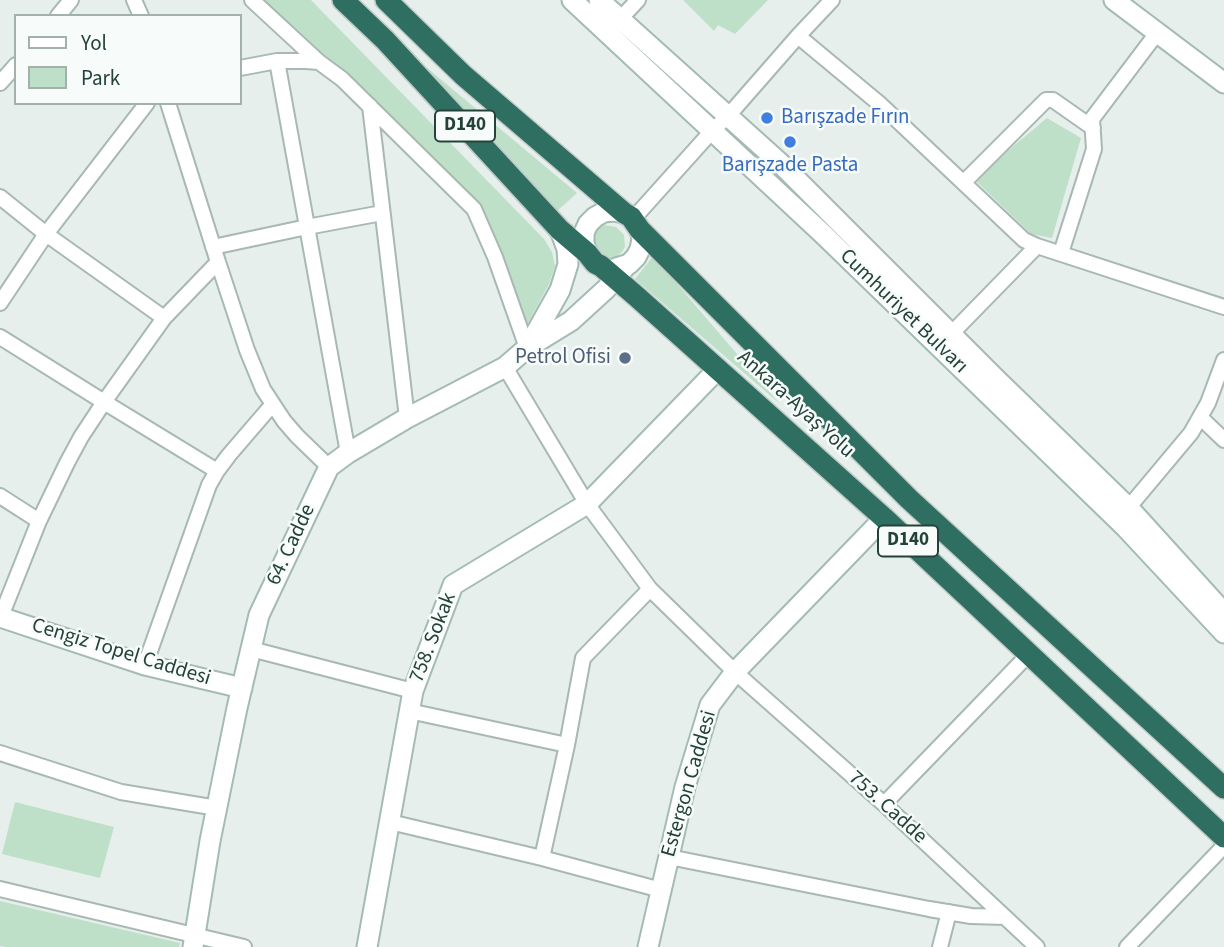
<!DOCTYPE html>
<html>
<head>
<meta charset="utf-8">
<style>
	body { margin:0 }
	#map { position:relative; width:1224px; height:947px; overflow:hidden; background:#e6efeb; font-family:"Source Sans 3",sans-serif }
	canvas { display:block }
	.legend { position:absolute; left:14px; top:14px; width:228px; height:91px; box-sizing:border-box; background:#f7fbf9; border:2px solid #a3b1ad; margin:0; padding:9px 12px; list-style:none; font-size:21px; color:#24423a }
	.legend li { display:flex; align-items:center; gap:14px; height:35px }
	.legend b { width:35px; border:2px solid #a3b1ad }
</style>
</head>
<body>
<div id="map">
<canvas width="1224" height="947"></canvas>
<ul class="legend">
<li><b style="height:9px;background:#fff"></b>Yol</li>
<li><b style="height:19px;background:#bfe0c8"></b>Park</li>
</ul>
</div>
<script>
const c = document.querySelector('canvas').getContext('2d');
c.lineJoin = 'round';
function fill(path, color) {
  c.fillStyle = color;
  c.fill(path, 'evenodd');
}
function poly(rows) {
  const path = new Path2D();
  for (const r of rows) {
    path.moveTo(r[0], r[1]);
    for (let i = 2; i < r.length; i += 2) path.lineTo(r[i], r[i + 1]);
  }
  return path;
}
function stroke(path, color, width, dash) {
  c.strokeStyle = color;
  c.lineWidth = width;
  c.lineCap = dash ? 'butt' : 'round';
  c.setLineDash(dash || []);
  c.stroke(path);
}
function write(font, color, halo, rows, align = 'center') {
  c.font = font + ' "Source Sans 3",sans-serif';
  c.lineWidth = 5;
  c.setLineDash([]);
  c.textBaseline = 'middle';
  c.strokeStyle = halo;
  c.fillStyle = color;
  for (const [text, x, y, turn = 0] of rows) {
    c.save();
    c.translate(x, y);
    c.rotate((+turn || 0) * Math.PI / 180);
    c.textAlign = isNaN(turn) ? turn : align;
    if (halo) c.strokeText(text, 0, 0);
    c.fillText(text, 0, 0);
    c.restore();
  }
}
fill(poly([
	[263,0,311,0,544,239,552,252,555,266,549,284,527,325,505,272,488,224,475,203,368,97],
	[683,0,768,0,735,34,718,25,714,31],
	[426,67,577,193,556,212],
	[1047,118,1081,138,1052,238,1031,234,974,179],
	[604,225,616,227,624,235,625,247,622,252,613,259,607,260,597,256,591,236,599,227],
	[653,256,779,403,635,279],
	[15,802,114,827,100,878,2,854],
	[0,901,180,943,179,947,6,947,0,946]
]), '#bfe0c8');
const street = poly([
	[134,0,141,16],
	[252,0,319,62],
	[58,16,71,0],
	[620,19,638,0],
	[798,36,881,105,1024,240,1037,246,1224,307],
	[277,61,348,453],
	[240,68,277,61,306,61,319,62,342,79,474,209,495,257,527,348],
	[0,83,16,65],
	[370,106,407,418],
	[964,182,1046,100,1053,100,1093,128],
	[0,197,46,234,164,318],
	[633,219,712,131,728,116,798,36,832,0],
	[213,247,307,227,382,213],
	[1061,253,1094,149,1092,119,1157,33],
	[218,262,247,350,263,389,284,421,297,436,329,467],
	[0,303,46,234,147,103],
	[951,334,1037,246],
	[0,337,104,402,164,318,218,262,168,103],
	[505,367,587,504,650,589,735,672,884,804,1037,947],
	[1200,417,1224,440],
	[0,496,39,521,0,619],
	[1124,513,1191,433,1208,403,1224,360],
	[39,521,67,463,81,437,104,402,217,471],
	[251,649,413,691],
	[145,665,209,485,217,471,229,455,272,405],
	[409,711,567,745],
	[0,753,121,792,217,808],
	[884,804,1029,654],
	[390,822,542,858,661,890],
	[669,857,929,909,971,916,1005,917],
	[542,858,567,745,583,658,650,589],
	[0,889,244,947],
	[940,947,949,912],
	[1127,947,1224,846]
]);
const secondary = poly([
	[572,0,824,235,1125,527,1224,633],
	[599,0,779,162,995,378,1129,508,1224,613],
	[1114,0,1224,83],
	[587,253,584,243,584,233,588,224,595,217,604,212,614,211,624,213],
	[616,268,629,264,636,257,640,249,642,239,640,230],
	[528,347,560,290,568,264,567,249,560,230],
	[0,617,145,665,242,688],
	[193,947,210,841,237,708,259,615,329,467,348,453,407,418,505,367,527,348,571,321,606,289,627,265],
	[367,947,413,691,453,585,587,504,718,369],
	[648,947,685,787,710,705,735,672,884,518]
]);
const highway = poly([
	[343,0,385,40,560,230,587,253,595,263,601,266,636,296,884,518,1224,837],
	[386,0,463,75,624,213,631,217,640,230,909,499,1224,788]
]);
stroke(street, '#a8b8b2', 18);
stroke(secondary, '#a4bbb3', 23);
stroke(highway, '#c2cac8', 24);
stroke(street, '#fff', 14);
stroke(secondary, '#fff', 19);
stroke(highway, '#2f6f62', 21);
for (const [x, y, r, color] of [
	[767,118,7,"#3f7fe0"],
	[790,142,7,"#3f7fe0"],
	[625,358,7,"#5c6f8a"]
]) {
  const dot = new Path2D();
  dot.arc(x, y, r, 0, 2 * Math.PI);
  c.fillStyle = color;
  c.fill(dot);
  stroke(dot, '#f7fbf9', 2.5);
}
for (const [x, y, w] of [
	[465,126,60],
	[908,541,60]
]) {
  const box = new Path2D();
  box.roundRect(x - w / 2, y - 15.5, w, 31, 5);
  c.fillStyle = '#f7fbf9';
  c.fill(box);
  stroke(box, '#24423a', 2);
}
write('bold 19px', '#24423a', null, [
	["D140",465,126],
	["D140",908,541]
]);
write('21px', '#366cbe', '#f7fbf9', [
	["Barışzade Fırın",781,118],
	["Barışzade Pasta",790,166,"center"]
], 'left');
write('21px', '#24423a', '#f7fbf9', [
	["Cumhuriyet Bulvarı",903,312,44],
	["Ankara-Ayaş Yolu",795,405,42],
	["64. Cadde",292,545,-65],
	["758. Sokak",434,638,-69],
	["Cengiz Topel Caddesi",121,653,17],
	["Estergon Caddesi",690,784,-74],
	["753. Cadde",887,808,42]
]);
write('21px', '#4e5e75', '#f7fbf9', [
	["Petrol Ofisi",611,358]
], 'right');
</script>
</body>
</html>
